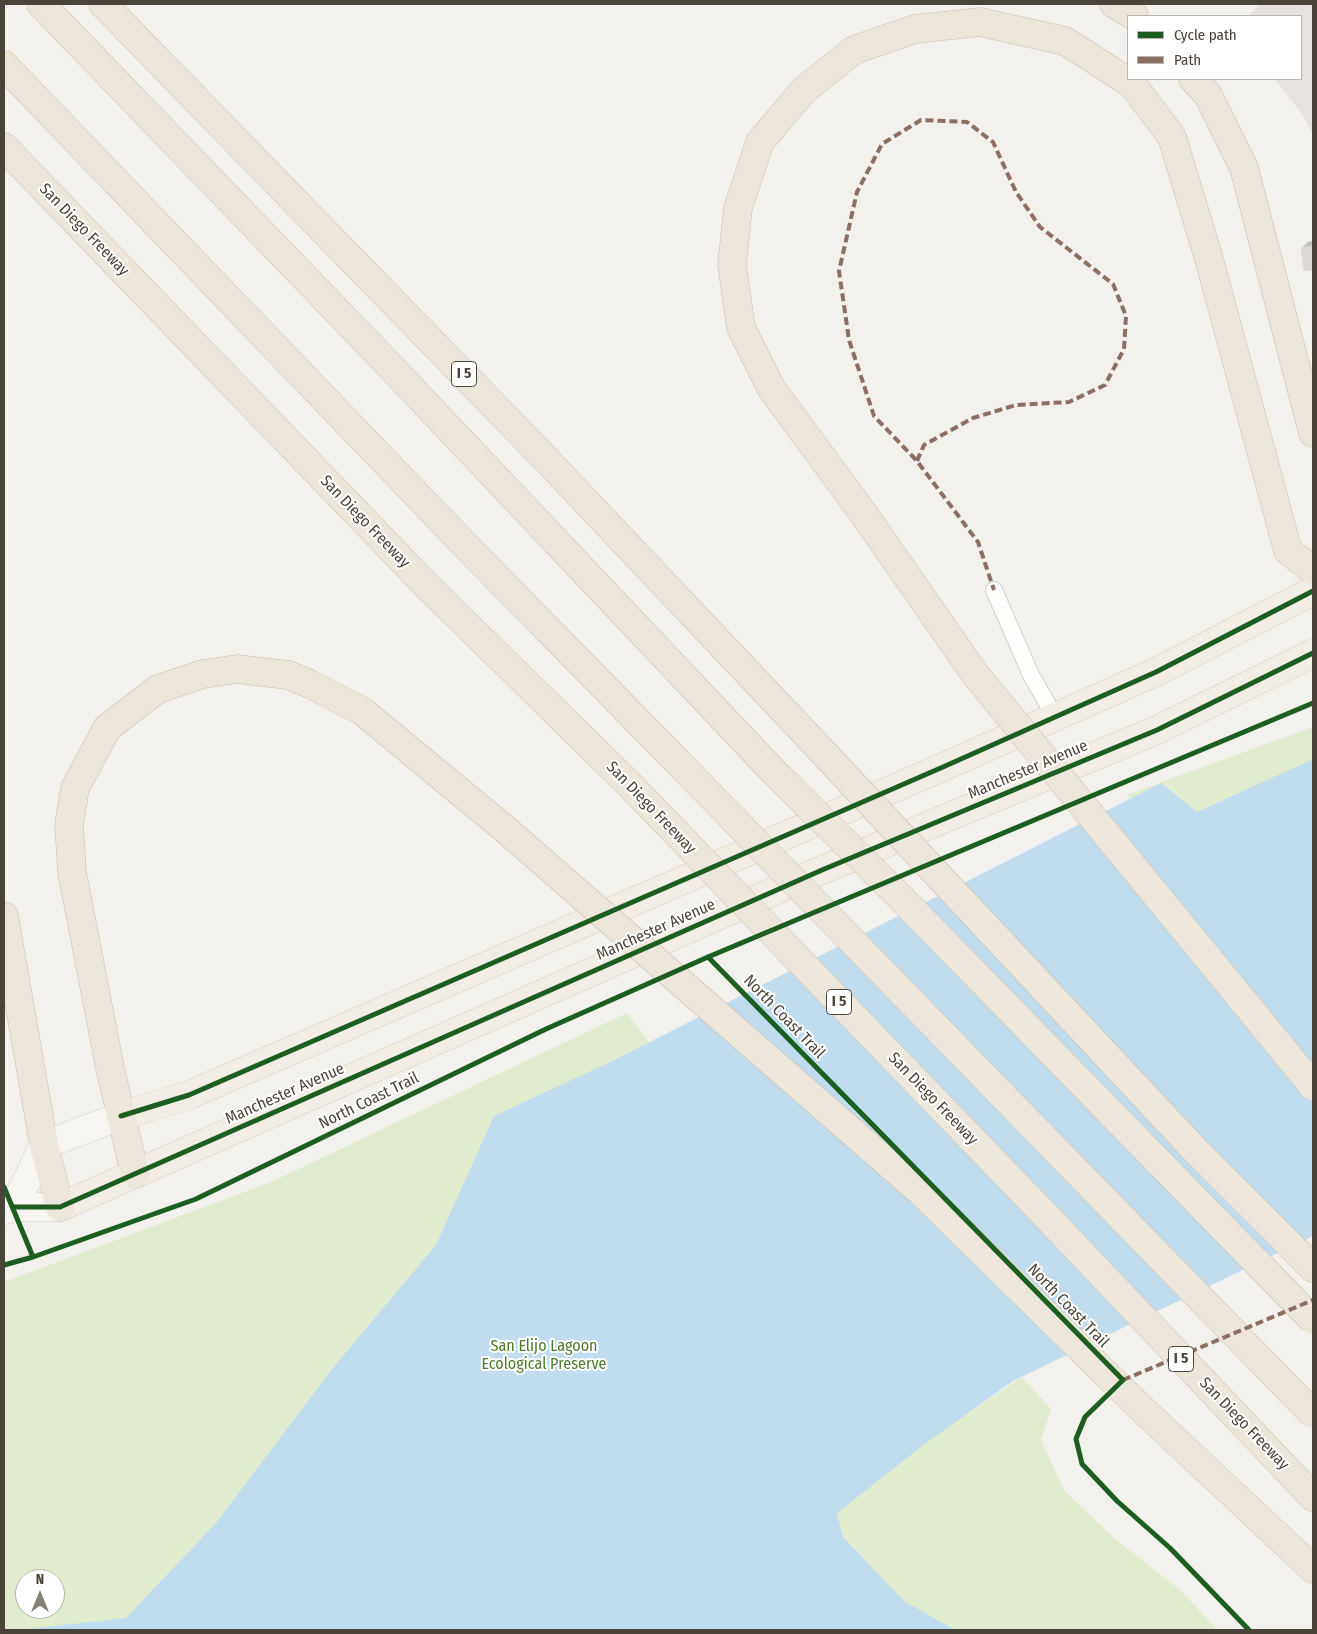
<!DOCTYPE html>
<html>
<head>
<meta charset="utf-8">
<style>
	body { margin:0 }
	#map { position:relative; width:1317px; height:1634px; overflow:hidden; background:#f3f1ee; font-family:"Fira Sans Condensed",sans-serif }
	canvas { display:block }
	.frame { position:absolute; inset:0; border:5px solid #4a4339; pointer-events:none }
	.legend { position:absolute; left:1127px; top:15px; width:175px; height:65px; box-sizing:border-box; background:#fff; border:1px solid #b7b4b0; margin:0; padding:6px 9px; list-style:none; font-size:15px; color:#4a4339 }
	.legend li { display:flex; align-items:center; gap:10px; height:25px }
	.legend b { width:25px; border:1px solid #b7b4b0 }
	.north { position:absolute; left:15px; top:1569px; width:50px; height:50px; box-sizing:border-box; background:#fff; border:1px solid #b7b4b0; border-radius:50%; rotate:0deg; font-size:14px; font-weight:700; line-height:20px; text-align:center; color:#4a4339 }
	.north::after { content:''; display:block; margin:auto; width:18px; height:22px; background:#858078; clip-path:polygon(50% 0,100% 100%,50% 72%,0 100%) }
</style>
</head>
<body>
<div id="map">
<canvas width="1317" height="1634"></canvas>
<div class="frame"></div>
<ul class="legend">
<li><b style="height:6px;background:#1b5e20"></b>Cycle path</li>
<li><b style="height:6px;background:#8d6e63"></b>Path</li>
</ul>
<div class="north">N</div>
</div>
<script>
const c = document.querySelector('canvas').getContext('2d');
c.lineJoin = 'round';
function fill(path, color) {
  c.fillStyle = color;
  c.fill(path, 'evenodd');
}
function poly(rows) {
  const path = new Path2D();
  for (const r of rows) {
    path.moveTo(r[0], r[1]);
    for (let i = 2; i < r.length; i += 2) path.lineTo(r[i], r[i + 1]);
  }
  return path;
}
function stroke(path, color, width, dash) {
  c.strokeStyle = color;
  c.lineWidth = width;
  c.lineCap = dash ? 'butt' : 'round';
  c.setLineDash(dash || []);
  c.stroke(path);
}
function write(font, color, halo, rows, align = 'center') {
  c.font = font + ' "Fira Sans Condensed",sans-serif';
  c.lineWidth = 4;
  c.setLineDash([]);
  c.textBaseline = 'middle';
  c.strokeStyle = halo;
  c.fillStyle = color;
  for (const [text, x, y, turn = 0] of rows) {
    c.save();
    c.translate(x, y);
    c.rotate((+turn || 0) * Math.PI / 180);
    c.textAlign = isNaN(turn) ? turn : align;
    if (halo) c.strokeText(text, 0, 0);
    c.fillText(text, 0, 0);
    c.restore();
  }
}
fill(poly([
	[1313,727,1313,991,1126,795],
	[627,1013,945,1428,1022,1377,1051,1409,1041,1440,1064,1490,1116,1540,1178,1588,1218,1630,4,1630,4,1282,271,1182],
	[25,1579,55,1579,55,1609,25,1609]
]), '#e1eccf');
fill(poly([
	[1255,4,1313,4,1313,135,1304,117,1275,79,1301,79,1301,16,1248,16,1258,7]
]), '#e5e2df');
fill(poly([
	[1313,759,1313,1236,1013,1381,926,1443,837,1513,843,1537,904,1601,955,1630,18,1630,126,1618,216,1523,332,1369,436,1245,494,1116,606,1064,1161,783,1197,812]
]), '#c0ddef');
fill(poly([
	[1313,241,1313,269,1305,270,1302,248,1308,242]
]), '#0003');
const building = poly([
	[1313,246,1313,270,1304,271,1301,248,1313,246]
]);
fill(building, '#dddad6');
stroke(building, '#dbd8d4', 1);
const service = poly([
	[994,590,1031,675,1055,717]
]);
const secondary = poly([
	[14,1207,44,1145,121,1116],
	[4,1210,14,1207,60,1207]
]);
const primary = poly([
	[121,1116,189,1095,943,767,1156,672,1313,591],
	[60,1207,822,870,1157,730,1313,653]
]);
const motorway = poly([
	[41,4,391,367,772,770],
	[103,4,541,454,820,749],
	[1114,4,1134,16],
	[4,65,464,544,668,752],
	[1193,79,1208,95,1244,168,1313,433],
	[4,147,428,587,629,784],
	[975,674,863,513,771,388,741,328,732,265,738,208,760,142,804,90,854,50,915,29,980,22,1065,41,1132,84,1172,137,1209,259,1288,551,1313,570],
	[4,916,44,1145,60,1207],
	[1196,1151,1313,1268],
	[135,1174,110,1068,72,872,69,825,75,788,107,728,158,689,203,674,237,669,288,675,310,684,362,711,505,829],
	[921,1192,1144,1411,1313,1569],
	[1050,1220,1313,1497]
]);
stroke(service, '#d1cfcb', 18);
stroke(secondary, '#d2cec5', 29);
stroke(primary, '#d5cdbc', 29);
stroke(motorway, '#cabeaa', 29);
stroke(service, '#fdfdfc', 16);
stroke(secondary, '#f7f5f1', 28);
stroke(primary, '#f2eee6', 28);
stroke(motorway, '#ece6db', 28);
const motorwayBridge = poly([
	[975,674,1313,1086],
	[820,749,1196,1151],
	[668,752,1313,1414],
	[772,770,899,896,1313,1320],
	[629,784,1050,1220],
	[505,829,921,1192]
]);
stroke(motorwayBridge, '#cabeaa', 29, []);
stroke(motorwayBridge, '#ece6db', 28);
stroke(poly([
	[917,461,924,445,973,418,1016,405,1069,402,1105,385,1124,349,1126,316,1113,284,1040,227,1016,192,993,142,967,122,921,120,882,144,857,192,839,271,849,340,874,416,917,461,978,542,994,590],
	[1123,1380,1313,1300]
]), '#8d6e63', 4, [8, 4]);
stroke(poly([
	[708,957,1123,1380,1085,1417,1076,1439,1082,1464,1117,1501,1170,1548,1249,1630],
	[121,1116,189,1095,943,767,1156,672,1313,591],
	[4,1187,33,1257],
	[14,1207,60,1207,822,870,1157,730,1313,653],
	[4,1265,33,1257,196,1199,546,1029,708,957,1313,703]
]), '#1b5e20', 5);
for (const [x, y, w] of [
	[464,374,25],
	[839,1002,25],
	[1181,1359,25]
]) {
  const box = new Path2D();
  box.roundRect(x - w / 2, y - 12.5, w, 25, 4);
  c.fillStyle = '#fff';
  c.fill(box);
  stroke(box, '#4a4339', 1);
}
write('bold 15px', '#4a4339', null, [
	["I 5",464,374],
	["I 5",839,1002],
	["I 5",1181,1359]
]);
write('16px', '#4a4339', '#fff', [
	["San Diego Freeway",84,230,46],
	["San Diego Freeway",365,522,46],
	["Manchester Avenue",1028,770,-23],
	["San Diego Freeway",651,808,46],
	["Manchester Avenue",656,930,-24],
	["North Coast Trail",784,1017,46],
	["Manchester Avenue",285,1094,-24],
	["San Diego Freeway",933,1099,46],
	["North Coast Trail",369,1101,-26],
	["North Coast Trail",1068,1306,46],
	["San Diego Freeway",1244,1424,46]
]);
write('16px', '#4c7c2c', '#fff', [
	["San Elijo Lagoon",544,1347],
	["Ecological Preserve",544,1365]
]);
</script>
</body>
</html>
